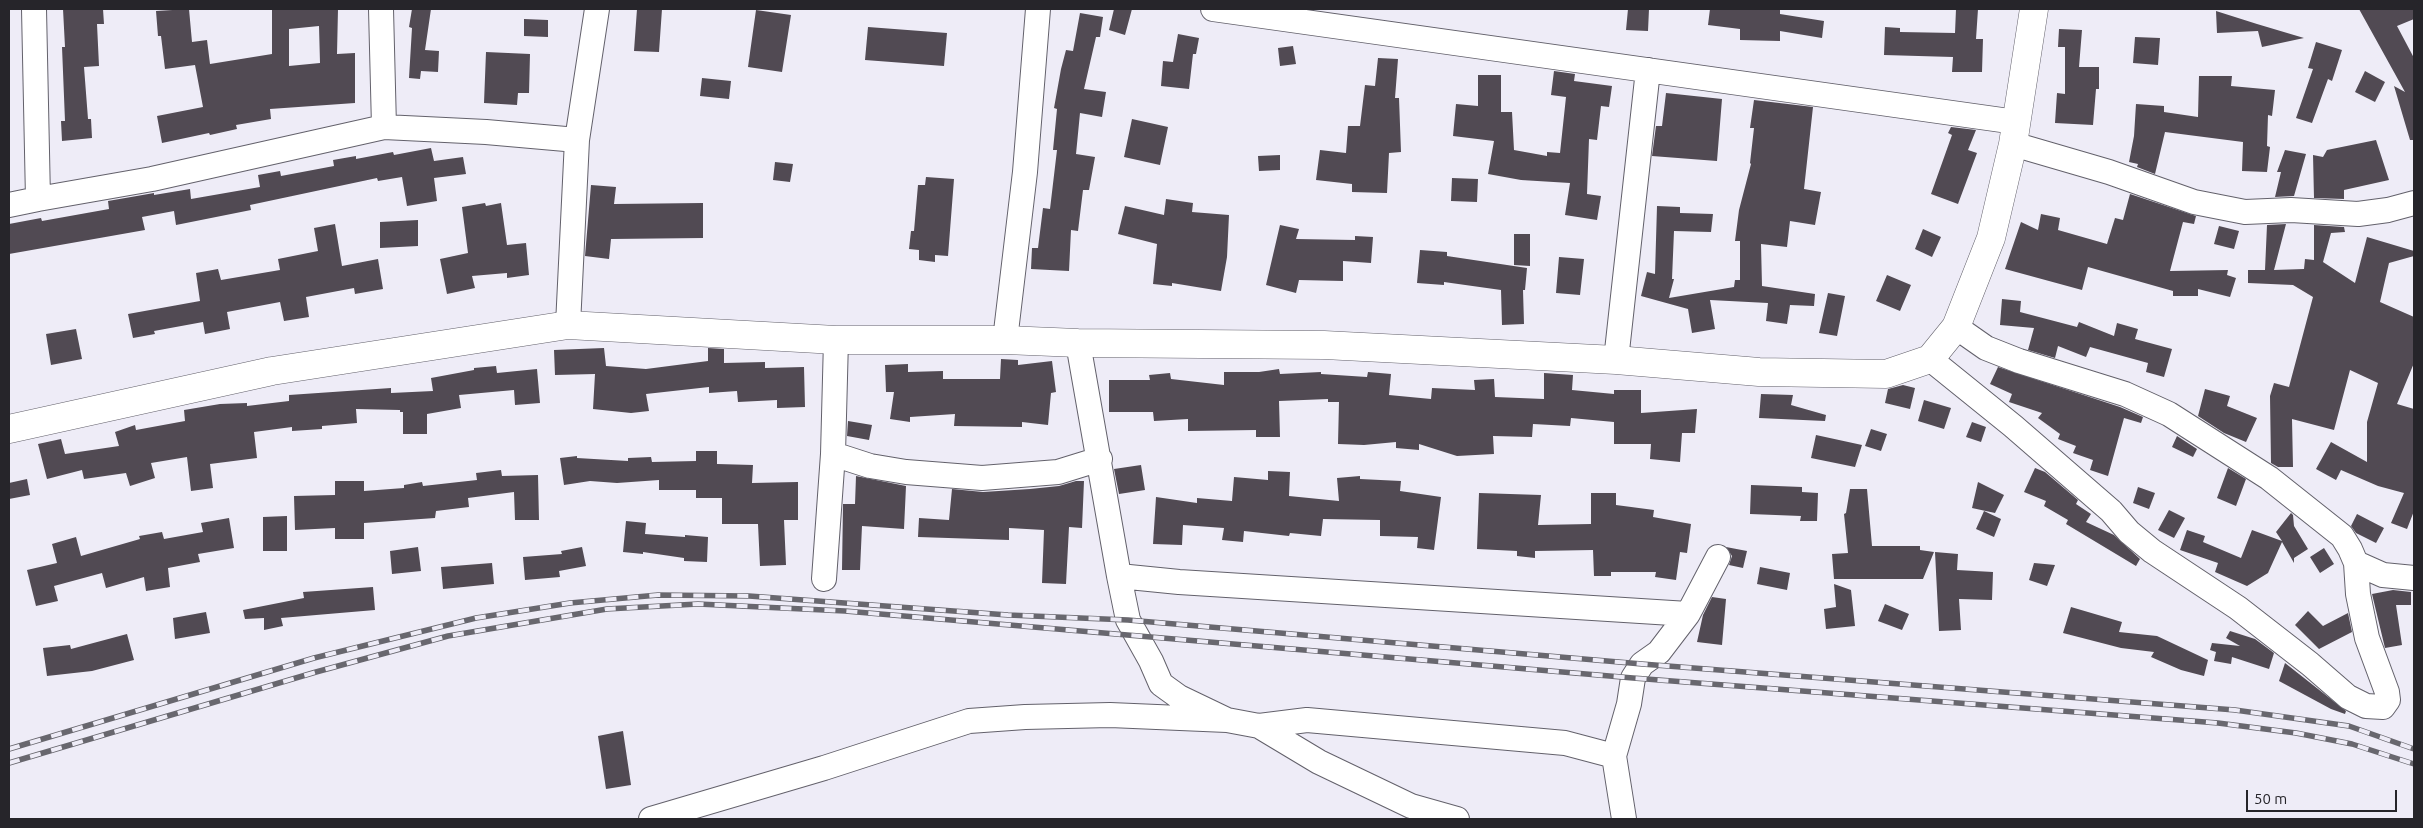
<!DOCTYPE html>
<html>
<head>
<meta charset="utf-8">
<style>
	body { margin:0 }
	#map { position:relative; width:2423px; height:828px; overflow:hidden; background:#eeecf7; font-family:Ubuntu,sans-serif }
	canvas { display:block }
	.frame { position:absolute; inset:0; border:10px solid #26252a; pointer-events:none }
	.scale { position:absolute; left:2246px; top:790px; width:151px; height:22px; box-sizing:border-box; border:2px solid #26252a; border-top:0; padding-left:6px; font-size:15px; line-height:18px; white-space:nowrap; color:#26252a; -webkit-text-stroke:4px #eeecf7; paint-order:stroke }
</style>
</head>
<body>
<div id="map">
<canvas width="2423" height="828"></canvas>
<div class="frame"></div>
<div class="scale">50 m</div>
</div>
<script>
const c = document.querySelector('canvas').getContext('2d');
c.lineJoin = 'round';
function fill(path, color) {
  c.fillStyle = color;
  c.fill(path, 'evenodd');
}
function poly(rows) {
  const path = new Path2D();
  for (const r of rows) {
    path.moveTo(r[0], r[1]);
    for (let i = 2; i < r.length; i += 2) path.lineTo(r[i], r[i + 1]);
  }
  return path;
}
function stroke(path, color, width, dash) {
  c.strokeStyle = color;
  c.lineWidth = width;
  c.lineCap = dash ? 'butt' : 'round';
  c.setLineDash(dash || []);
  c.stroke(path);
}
fill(poly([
	[63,9,103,9,104,24,97,24,99,66,84,67,88,119,91,119,92,138,62,141,61,121,65,121,62,47,65,47],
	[189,9,192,42,207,40,210,64,272,54,272,9,338,9,337,54,355,53,355,103,270,109,271,119,236,125,237,129,210,135,209,133,162,143,157,116,203,107,195,65,165,69,161,36,158,36,156,11],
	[319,26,320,63,289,66,289,29],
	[412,9,431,9,425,50,439,51,438,72,421,71,420,79,409,78,412,28,409,27],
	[637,9,662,9,659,52,634,51],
	[1114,9,1132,9,1125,35,1109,30],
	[1628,9,1649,9,1648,31,1626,30],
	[1710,9,1780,9,1780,14,1824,21,1822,38,1780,31,1780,41,1740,40,1740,29,1708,25],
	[1956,9,1978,9,1976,39,1983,39,1982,72,1952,72,1953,57,1884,55,1885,27,1900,28,1900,32,1955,33],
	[2359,9,2414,9,2414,19,2397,26,2414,58,2414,140,2410,140,2394,86,2405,92],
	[756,10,791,15,782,72,748,67],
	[2216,11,2257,24,2304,38,2262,47,2258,31,2217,33],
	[1080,13,1103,17,1100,37,1096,37,1084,89,1106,92,1102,117,1080,113,1076,154,1095,157,1089,190,1083,190,1078,231,1071,230,1069,271,1031,269,1032,248,1038,248,1043,208,1050,209,1057,150,1053,150,1057,109,1054,108,1061,69,1066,50,1073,51],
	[524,19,548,20,548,37,524,36],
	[868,27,947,33,944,66,865,60],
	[2059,29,2082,30,2079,67,2099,67,2099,89,2096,89,2093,125,2055,123,2057,93,2065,94,2065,47,2058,47],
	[1178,34,1199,38,1196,54,1193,54,1189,89,1161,86,1163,61,1173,62],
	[2135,37,2160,38,2158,65,2133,63],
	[2316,42,2342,50,2332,81,2328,79,2312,123,2296,118,2313,69,2308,68],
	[1293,46,1296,64,1280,66,1278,48],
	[486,52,530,54,529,93,518,93,517,105,484,103],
	[1378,58,1398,59,1395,98,1399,98,1401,152,1389,153,1387,193,1352,192,1352,184,1316,180,1320,150,1346,153,1348,126,1360,126,1365,85,1375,86],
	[1554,71,1575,74,1574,81,1612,86,1609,107,1601,106,1597,140,1589,139,1587,194,1601,196,1597,220,1565,215,1570,183,1521,180,1488,174,1494,141,1453,136,1456,104,1478,106,1478,75,1501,75,1501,112,1512,112,1514,150,1547,156,1547,152,1560,153,1566,97,1551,95],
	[2365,71,2385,82,2375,102,2355,92],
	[2199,76,2232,76,2231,86,2275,90,2272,116,2268,115,2267,146,2270,147,2267,172,2242,171,2243,142,2165,132,2155,174,2137,167,2138,164,2129,162,2134,136,2136,104,2164,106,2164,112,2198,117],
	[702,78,731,81,729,99,700,96],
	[1666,93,1722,99,1717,161,1652,156,1656,126,1662,126],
	[1754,100,1813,107,1804,189,1821,192,1815,225,1790,221,1787,247,1761,244,1762,286,1815,294,1814,306,1790,305,1787,324,1766,321,1768,303,1710,300,1715,329,1692,333,1688,309,1641,296,1647,272,1655,274,1657,206,1680,207,1680,213,1713,214,1711,232,1674,231,1672,279,1674,279,1669,298,1734,287,1735,280,1740,280,1740,241,1735,241,1739,210,1751,164,1750,163,1754,128,1750,128],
	[1132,119,1168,127,1160,165,1124,157],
	[1951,127,1976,130,1968,150,1977,153,1958,204,1931,194,1952,135,1948,133],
	[2376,140,2389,180,2344,190,2344,199,2314,198,2313,155,2323,157,2327,150],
	[431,148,434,161,463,157,466,174,434,178,437,201,407,206,402,177,378,181,377,178,250,205,251,210,176,225,174,211,142,217,145,230,9,254,9,224,41,218,42,221,109,209,108,201,154,193,154,195,190,189,191,199,260,187,258,175,280,171,281,176,334,166,333,160,356,156,356,159,393,152,394,155],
	[2285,150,2306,154,2294,196,2275,197,2281,172,2277,172],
	[1280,155,1280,170,1259,171,1258,156],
	[775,162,793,164,790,182,773,180],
	[926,177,954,179,948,256,935,255,935,262,919,260,919,250,909,249,911,231,914,231,918,185,925,185],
	[1452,178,1478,179,1477,202,1451,201],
	[591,185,616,187,614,204,703,203,703,238,611,239,609,259,585,256],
	[2130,194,2196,216,2194,224,2183,222,2170,271,2228,270,2227,275,2236,278,2230,297,2198,289,2198,296,2173,296,2173,291,2088,267,2082,290,2005,269,2021,222,2038,230,2041,214,2060,218,2058,230,2107,244,2115,218,2123,220],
	[1166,199,1193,203,1192,212,1229,215,1227,257,1221,291,1172,283,1172,286,1153,284,1157,244,1118,234,1125,206,1164,215],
	[485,203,486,206,501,203,507,245,526,243,529,275,507,278,507,273,472,276,475,288,447,294,440,259,468,253,462,207],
	[418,220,418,246,380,248,380,222],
	[335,224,342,266,378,259,383,289,355,294,354,288,306,297,309,317,284,321,280,302,227,312,230,329,205,334,203,322,154,331,155,334,133,338,128,314,200,301,196,273,218,269,221,280,280,270,278,259,318,251,314,228],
	[2286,224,2274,270,2304,269,2305,259,2314,260,2314,225,2344,227,2345,232,2331,233,2323,262,2355,283,2367,237,2414,251,2414,256,2389,263,2380,302,2414,317,2414,363,2397,404,2414,409,2414,511,2407,529,2391,523,2404,493,2378,486,2341,470,2336,480,2316,469,2331,442,2367,462,2367,422,2378,383,2350,370,2334,430,2292,419,2293,467,2278,467,2271,463,2270,396,2274,383,2289,387,2313,297,2293,285,2248,283,2248,270,2265,270,2267,225],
	[1280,225,1299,229,1296,239,1355,240,1355,236,1373,237,1371,263,1343,261,1343,281,1299,280,1296,293,1266,285],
	[2219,226,2239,231,2234,249,2214,244],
	[1923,229,1941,237,1932,257,1915,249],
	[1514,234,1530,234,1530,266,1514,265],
	[1420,250,1447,252,1447,256,1527,268,1525,290,1523,290,1524,324,1502,325,1501,290,1444,282,1444,285,1417,283],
	[1559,257,1584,259,1580,295,1556,293],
	[1887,275,1911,285,1900,311,1876,301],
	[1828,293,1845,296,1837,336,1819,333],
	[2002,299,2021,301,2020,312,2077,327,2079,322,2114,336,2117,323,2138,329,2135,339,2172,349,2164,377,2146,372,2148,363,2090,347,2086,357,2058,346,2055,358,2028,350,2034,328,2000,325],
	[76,329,82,359,51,365,46,334],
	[604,348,606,366,646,369,708,361,708,348,724,349,724,363,765,362,765,368,804,367,805,407,777,408,777,400,738,402,737,391,709,393,709,387,646,394,649,411,631,413,593,409,595,374,555,375,554,350],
	[1001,359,1018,360,1018,365,1052,361,1056,392,1051,393,1048,425,1022,422,1022,427,954,426,955,414,910,417,910,422,890,419,894,392,886,392,885,365,908,364,908,372,943,371,943,379,1000,379],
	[496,366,497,373,537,369,540,403,515,405,514,390,459,395,461,408,427,414,427,434,403,434,403,412,400,412,400,410,356,409,357,423,322,426,322,429,292,431,292,427,254,432,257,458,210,464,213,488,191,491,187,457,151,463,155,478,130,486,126,473,84,479,82,470,47,479,38,444,61,439,65,454,119,446,115,432,135,425,136,430,185,421,184,410,220,404,247,403,247,406,289,401,289,395,391,388,391,393,433,391,431,378,474,370,474,368],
	[1998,367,2120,407,2143,417,2141,423,2124,418,2108,476,2090,470,2093,460,2073,453,2076,446,2058,439,2060,434,2038,418,2042,413,2009,402,2012,394,1990,384],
	[1279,369,1280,374,1321,372,1321,374,1367,377,1368,372,1391,374,1389,395,1431,399,1432,388,1475,390,1474,380,1494,379,1495,397,1544,399,1544,373,1573,375,1572,390,1614,394,1614,390,1641,390,1641,413,1697,409,1695,433,1682,433,1680,462,1650,459,1651,444,1614,444,1614,422,1571,418,1570,426,1533,424,1532,437,1493,436,1494,454,1457,456,1419,444,1419,450,1396,448,1396,442,1364,445,1338,444,1339,402,1328,402,1328,399,1279,401,1280,437,1256,437,1256,430,1188,431,1188,419,1154,421,1153,412,1109,412,1109,380,1150,380,1149,375,1170,373,1171,379,1224,385,1224,372,1259,372],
	[1903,385,1915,388,1910,409,1885,403,1888,389],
	[2205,389,2230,396,2227,406,2257,418,2246,442,2224,433,2198,416],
	[1761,394,1793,395,1791,405,1826,415,1825,421,1759,418],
	[1924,400,1951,408,1944,429,1918,421],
	[848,421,872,425,869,440,847,436],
	[1972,422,1986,427,1981,442,1966,437],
	[1871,429,1887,434,1881,451,1865,446],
	[1816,435,1862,445,1855,467,1811,458],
	[2177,436,2197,449,2193,457,2172,447],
	[696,451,717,451,717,464,753,465,752,483,798,482,798,520,784,520,786,565,760,566,758,524,722,524,722,498,696,498,696,490,659,490,659,480,617,483,590,481,564,485,560,458,577,456,577,458,628,461,628,458,651,457,652,462,696,461],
	[1141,465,1145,490,1119,494,1114,469],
	[2035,468,2045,472,2078,500,2076,504,2091,514,2086,522,2114,535,2140,559,2136,566,2066,524,2068,520,2044,506,2046,501,2024,492],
	[2228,468,2246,479,2236,506,2217,498],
	[501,470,502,476,538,475,539,520,515,520,514,492,468,498,469,507,436,511,435,518,364,523,364,539,335,539,335,528,295,530,294,496,335,495,335,481,364,481,364,491,404,488,404,485,422,482,423,486,477,480,476,473],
	[1268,471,1290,472,1289,496,1339,501,1337,478,1360,476,1360,479,1401,481,1400,491,1441,497,1434,550,1417,548,1418,537,1380,536,1380,520,1323,519,1321,536,1290,533,1289,536,1244,531,1243,542,1222,540,1224,528,1183,525,1182,545,1153,544,1156,497,1197,503,1197,498,1232,501,1234,477,1268,480],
	[856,476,906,486,904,529,862,526,860,570,842,570,843,504,855,504],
	[27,479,30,495,9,499,9,483],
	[1076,481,1084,481,1082,528,1069,527,1066,584,1042,583,1044,530,1009,528,1009,540,918,537,919,518,949,520,952,489,983,492,1030,489,1059,486],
	[1978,482,2004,495,1995,513,1972,508],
	[1751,485,1802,487,1802,492,1818,493,1817,521,1800,521,1801,516,1750,514],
	[2138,487,2155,493,2149,509,2133,503],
	[1850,489,1867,489,1872,546,1920,546,1920,550,1934,552,1923,579,1834,579,1832,554,1848,553,1844,514,1846,513],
	[1479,493,1541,495,1538,525,1591,524,1591,493,1616,493,1616,505,1654,510,1653,517,1691,524,1687,553,1680,552,1676,580,1655,577,1656,572,1611,572,1611,576,1594,576,1593,550,1535,551,1535,558,1517,556,1517,551,1477,549],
	[2169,510,2185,518,2174,538,2158,530],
	[1984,511,2001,519,1994,537,1976,529],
	[2291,513,2293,515,2294,526,2308,549,2294,558,2294,563,2282,542,2268,573,2247,586,2215,572,2218,563,2180,550,2187,530,2205,536,2203,542,2241,558,2252,530,2282,541,2276,532],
	[2357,514,2384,528,2376,543,2356,533,2351,526],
	[287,516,287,551,263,551,263,517],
	[229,518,234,548,198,554,200,562,168,568,170,587,146,591,144,577,106,588,102,573,54,586,58,601,36,606,27,570,57,563,52,544,76,537,81,556,140,539,139,536,162,532,164,539,203,532,201,523],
	[626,521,646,523,645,534,685,537,685,535,708,537,707,562,684,561,684,558,643,552,643,554,623,552],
	[418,547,421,571,392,574,390,551],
	[582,547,586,566,559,571,560,577,525,580,523,557,562,554,561,551],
	[1726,547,1747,551,1743,568,1729,565,1732,556],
	[2324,548,2334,564,2320,573,2310,557],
	[1935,552,1958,554,1957,570,1993,572,1992,600,1959,599,1961,630,1939,631],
	[492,563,494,584,443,589,441,567],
	[2034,563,2055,565,2047,586,2029,580],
	[1760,567,1790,573,1787,590,1757,584],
	[1834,584,1851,590,1855,626,1826,629,1824,609,1836,607],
	[373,587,375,610,281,618,283,626,264,630,264,618,245,619,243,610,304,598,303,592],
	[2393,590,2411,592,2411,605,2396,605,2402,645,2385,648,2372,594],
	[1712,597,1726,599,1722,645,1697,642,1703,615],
	[1885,604,1909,614,1902,630,1878,621],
	[2071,607,2122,622,2119,632,2157,636,2208,660,2204,676,2181,670,2151,657,2154,652,2121,648,2063,633],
	[2308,611,2323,626,2348,613,2352,632,2319,649,2295,625],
	[206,612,210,633,175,639,173,618],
	[2230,631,2255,639,2274,653,2269,669,2232,657,2231,664,2214,661,2216,652,2210,650,2212,643,2240,646,2226,638],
	[127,634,134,660,92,671,47,676,43,648,70,645,71,649],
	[2285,663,2346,711,2345,714,2331,709,2279,681],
	[623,731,631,785,606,789,598,736]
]), '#514a53');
const street = poly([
	[34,9,38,199,152,179,384,127],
	[381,9,384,127,486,132,577,140],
	[1213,9,2016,122],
	[2013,144,2109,172,2194,202,2245,212,2291,210,2358,214,2388,210,2414,203],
	[9,205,38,199],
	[568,325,577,140,597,9],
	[1956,327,1986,348,2019,361,2125,394,2169,414,2269,478,2342,536,2350,549,2356,563,2383,575,2414,578],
	[836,340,833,454,870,466,906,472,982,478,1058,472,1100,459],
	[1005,340,1025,172,1038,9],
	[1078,343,1119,576,1179,582,1688,614,1718,557],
	[1930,359,2013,426,2111,511,2129,532,2152,551,2238,608,2310,664,2348,697,2366,706,2383,707,2388,700,2387,692,2367,638,2358,594,2356,563],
	[1616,360,1648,70],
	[1119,576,1128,620,1151,661,1161,684,1179,697,1227,720,1259,726,1307,720,1565,743,1614,756],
	[824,579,833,454],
	[1259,726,1319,762,1411,806,1457,819],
	[651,819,824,768,969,721,1025,717,1110,715,1227,720],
	[1624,819,1614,756,1629,704,1633,678,1642,664,1659,652,1688,614]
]);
const secondary = poly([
	[9,429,272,371,568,325,836,340,1005,340,1078,343,1324,345,1616,360,1759,372,1886,374,1930,359,1956,327,1991,238,2013,144,2034,9]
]);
stroke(street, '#63616b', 26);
stroke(secondary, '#63616b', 29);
stroke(street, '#fff', 24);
stroke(secondary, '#fff', 28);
const rail = poly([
	[9,749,314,658,476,618,570,603,658,595,749,596,1008,615,1128,620,1642,664,2235,710,2349,726,2414,749],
	[9,763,316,672,448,636,607,609,698,604,845,611,1633,678,2218,723,2296,733,2352,744,2414,764]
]);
stroke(rail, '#68676e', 5.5);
stroke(rail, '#eeecf7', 4, [11]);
</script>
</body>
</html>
